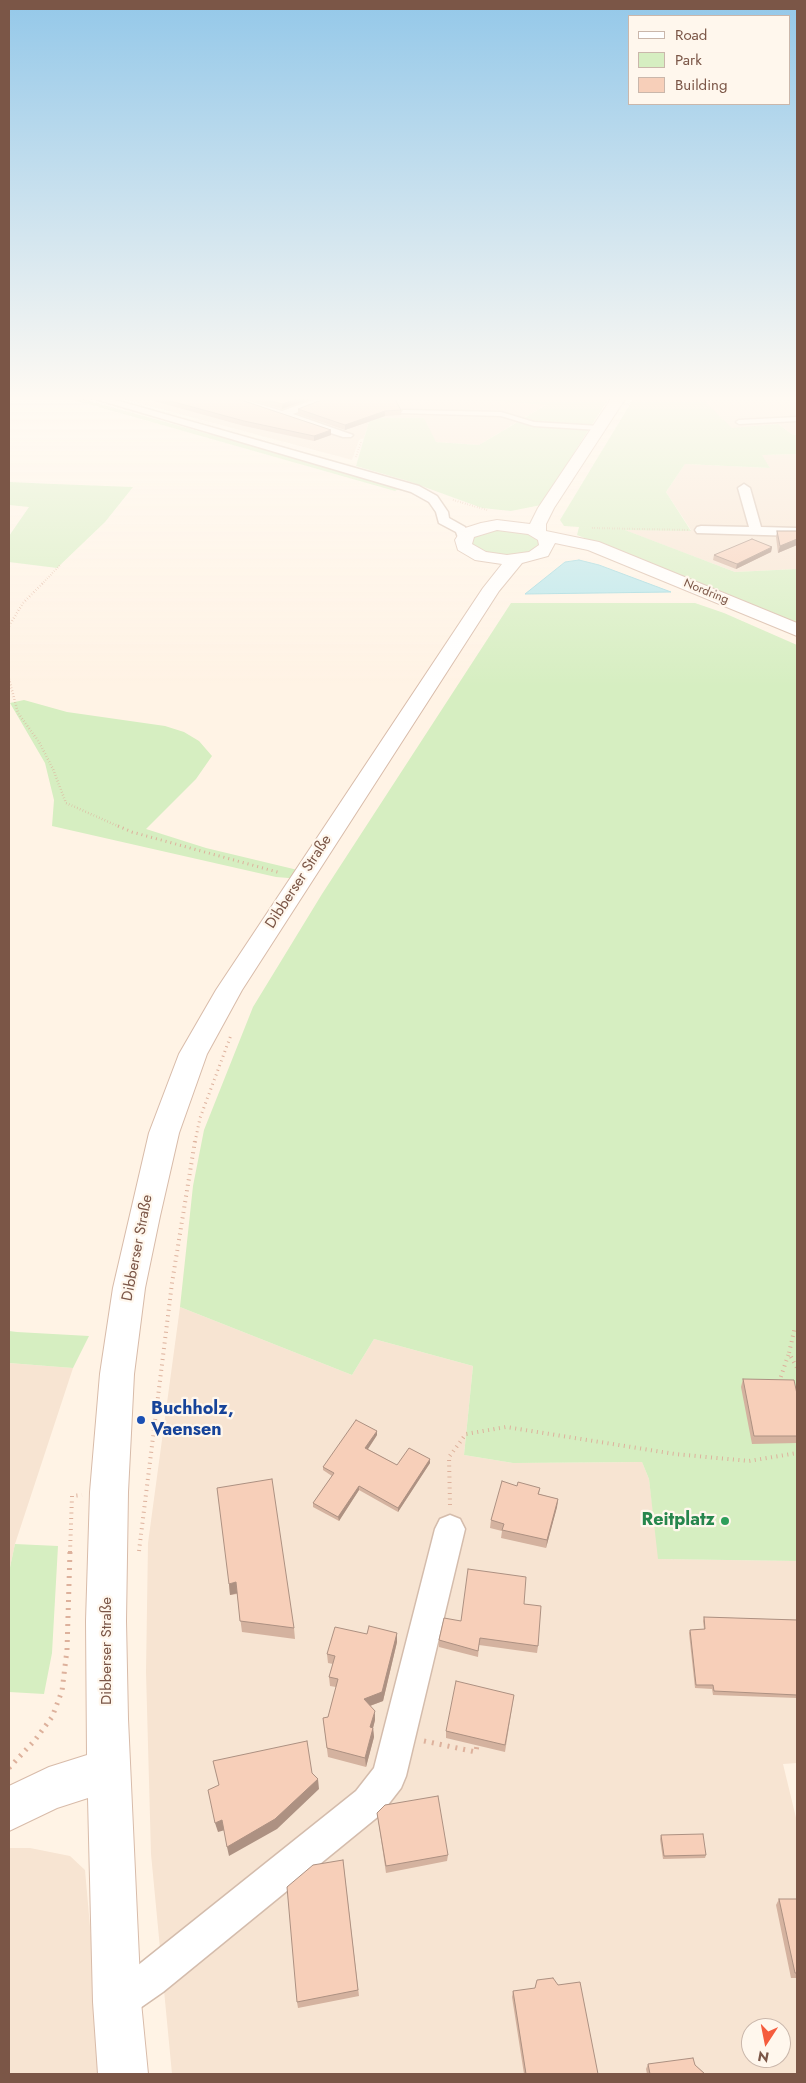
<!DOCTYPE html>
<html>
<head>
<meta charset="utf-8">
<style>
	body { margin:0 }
	#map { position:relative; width:806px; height:2083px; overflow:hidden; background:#fff3e5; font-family:Jost,sans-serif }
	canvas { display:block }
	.frame { position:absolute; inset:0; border:10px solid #7b5647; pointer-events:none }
	.legend { position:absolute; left:628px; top:15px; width:162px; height:90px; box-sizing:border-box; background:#fff7ed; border:1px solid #cab7ab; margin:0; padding:6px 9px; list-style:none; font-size:15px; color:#7b5647 }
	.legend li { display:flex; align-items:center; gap:10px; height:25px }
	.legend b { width:25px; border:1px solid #cab7ab }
	.north { position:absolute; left:741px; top:2018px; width:50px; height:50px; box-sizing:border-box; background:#fff7ed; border:1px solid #cab7ab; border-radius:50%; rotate:191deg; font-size:14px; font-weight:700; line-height:20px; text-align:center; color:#7b5647 }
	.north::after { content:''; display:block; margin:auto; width:18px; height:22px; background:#f55c3d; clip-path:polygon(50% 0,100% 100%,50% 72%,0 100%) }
</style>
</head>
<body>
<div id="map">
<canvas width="806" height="2083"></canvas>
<div class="frame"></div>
<ul class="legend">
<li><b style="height:6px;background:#fff"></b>Road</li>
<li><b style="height:14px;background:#d6eec1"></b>Park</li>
<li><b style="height:14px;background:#f7cfb9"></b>Building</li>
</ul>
<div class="north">N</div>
</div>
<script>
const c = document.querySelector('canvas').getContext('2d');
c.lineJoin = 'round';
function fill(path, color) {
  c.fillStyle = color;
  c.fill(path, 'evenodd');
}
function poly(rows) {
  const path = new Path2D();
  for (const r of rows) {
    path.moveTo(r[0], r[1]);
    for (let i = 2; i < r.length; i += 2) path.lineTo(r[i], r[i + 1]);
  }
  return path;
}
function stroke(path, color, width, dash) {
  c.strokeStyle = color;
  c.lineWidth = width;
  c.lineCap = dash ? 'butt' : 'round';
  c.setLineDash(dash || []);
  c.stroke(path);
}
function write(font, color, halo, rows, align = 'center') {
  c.font = font + ' Jost,sans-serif';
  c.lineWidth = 4.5;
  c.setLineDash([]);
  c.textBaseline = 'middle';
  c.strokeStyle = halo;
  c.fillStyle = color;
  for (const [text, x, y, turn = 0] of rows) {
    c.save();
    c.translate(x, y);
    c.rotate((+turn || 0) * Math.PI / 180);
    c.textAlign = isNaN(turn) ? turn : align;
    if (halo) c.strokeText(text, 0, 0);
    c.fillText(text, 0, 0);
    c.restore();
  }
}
fill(poly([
	[112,396,438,396,547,404,479,445,436,442,370,418,364,438,359,440,352,460],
	[712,396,797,396,797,434,793,435,778,424,732,429,705,402],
	[797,454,797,569,735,572,624,530,691,530,666,492,685,464,770,468,761,455],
	[180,1307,352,1375,374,1339,473,1366,464,1455,513,1463,642,1462,649,1479,659,1559,797,1561,797,1763,783,1764,797,1822,797,2074,172,2074,151,1854,146,1672,148,1543],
	[751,2028,781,2028,781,2058,751,2058],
	[9,1363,73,1368,15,1544,9,1572],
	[9,1848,30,1848,70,1856,85,1870,103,2074,9,2074]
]), '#f7e4d2');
fill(poly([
	[60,396,71,396,402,487,395,491],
	[437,396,610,396,541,505,511,511,482,508,408,481,356,466,370,418,424,418,436,442,479,445,546,405],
	[635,396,712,396,706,403,732,428,778,424,793,435,797,434,797,454,762,455,770,468,685,464,666,492,691,531,625,530,735,572,797,569,797,625,577,535,579,527,564,526,560,520],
	[9,482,54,484,133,487,105,522,57,568,9,562,9,536,29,507,9,505],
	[495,529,526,532,539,540,539,544,529,552,514,556,489,554,473,546,472,542,474,536],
	[511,603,695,603,724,613,797,645,797,1561,658,1559,649,1479,642,1462,513,1463,464,1455,473,1366,374,1339,352,1375,180,1307,193,1186,204,1130,253,1007,322,894],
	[24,700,67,712,165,726,184,732,199,741,212,756,196,779,146,829,206,848,306,872,301,879,276,877,52,826,54,800,45,763,10,703],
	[9,1331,17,1332,89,1336,73,1368,9,1363],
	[15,1544,58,1546,52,1653,44,1694,9,1692,9,1572]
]), '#d6eec1');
const water = poly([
	[579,560,599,565,671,592,525,594,565,562,579,560]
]);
fill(water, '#b7e6eb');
stroke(water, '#9cd7de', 1);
const lane = poly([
	[403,410,501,412,534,422,599,426,602,428,599,430,534,426,501,416,401,413,403,410],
	[797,417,797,421,739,424,736,422,739,420,797,417]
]);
const street = poly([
	[85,396,101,396,419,486,437,496,448,512,449,518,465,527,470,537,469,540,459,540,456,532,439,523,436,512,429,502,411,492,85,396],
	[218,396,233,396,282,411,324,396,338,396,293,414,353,435,351,437,343,437,218,396],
	[744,484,750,488,761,527,797,528,797,536,697,533,695,530,697,527,701,526,749,527,738,488,744,484],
	[450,1515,460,1519,465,1529,406,1776,401,1788,380,1815,163,1992,130,2015,117,2021,104,2015,98,2002,104,1989,137,1966,356,1791,374,1768,435,1529,440,1519,450,1515]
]);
const secondary = poly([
	[613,396,627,396,554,508,546,524,546,531,599,542,797,623,797,636,588,550,555,543,548,556,522,563,499,591,242,990,207,1054,179,1133,160,1216,145,1288,134,1374,128,1492,126,1621,128,1719,141,2002,148,2074,98,2074,93,2002,88,1798,57,1808,9,1831,9,1786,49,1767,87,1755,86,1621,90,1492,100,1374,113,1288,149,1133,179,1054,216,990,483,588,502,564,475,560,458,550,455,540,462,529,481,523,497,520,530,524,538,508,613,396],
	[497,530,528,534,538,540,539,545,529,552,507,555,486,552,472,544,474,537,497,530]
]);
stroke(lane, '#d4bcac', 3);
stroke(street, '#d4bcac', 3);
stroke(secondary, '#d8bba9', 2);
stroke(poly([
	[356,457,361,442],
	[453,500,487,510],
	[592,528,688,530],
	[42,584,61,564]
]), '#ddb19c', 2, [0.5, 2]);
stroke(poly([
	[9,626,23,603,43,583],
	[9,679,18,713,39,742,53,769,66,803,120,827]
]), '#ddb19c', 2.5, [0.5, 2.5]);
stroke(poly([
	[118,826,132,832,281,873],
	[195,1142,200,1118,231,1035]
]), '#ddb19c', 3, [1, 4]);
stroke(poly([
	[797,1327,795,1327,789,1353,797,1368],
	[779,1382,789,1353],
	[450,1505,449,1457,466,1434,506,1427,675,1454,749,1461,797,1453],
	[139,1551,172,1283,195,1141],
	[70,1552,72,1496,82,1495]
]), '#ddb19c', 4, [1, 4.5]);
stroke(poly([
	[424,1741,476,1752,477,1745],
	[9,1768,35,1740,52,1717,62,1691,67,1650,70,1551]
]), '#ddb19c', 5, [2, 6]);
fill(lane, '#fff');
fill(street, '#fff');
fill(secondary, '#fff');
fill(poly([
	[136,396,229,396,331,430,331,435,314,441,244,426],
	[239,396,319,396,282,409],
	[298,409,401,410,401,415,385,416,345,430,298,414],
	[777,531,797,531,797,545,778,553,776,537],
	[772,547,771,552,736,569,713,560,714,555],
	[743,1379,797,1394,797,1443,752,1444,741,1387],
	[377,1435,368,1449,397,1465,430,1463,398,1512,359,1490,339,1521,313,1507,313,1503,332,1476,323,1470,323,1467],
	[517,1486,540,1488,539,1494,558,1499,557,1507,546,1548,501,1538,502,1531,490,1528,491,1520],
	[229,1584,294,1628,295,1639,242,1632,237,1594,230,1595],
	[524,1604,538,1646,537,1653,479,1645,478,1657,439,1647,439,1640,461,1621],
	[704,1617,797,1620,797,1698,713,1695,712,1689,695,1688,689,1633,690,1630,704,1629,703,1621],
	[397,1633,397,1642,383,1701,370,1706,375,1720,373,1728,374,1737,366,1767,328,1757,323,1718,328,1717,336,1687,330,1686,329,1677,333,1664,328,1663,327,1654,367,1634],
	[514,1695,505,1752,446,1738,446,1731],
	[377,1813,448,1855,447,1861,386,1873,378,1819],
	[661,1835,706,1855,705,1858,663,1859,660,1839],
	[343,1860,359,1996,298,2008,297,2002],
	[779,1899,797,1899,797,1978,791,1978,776,1905],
	[513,1991,598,2074,524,2074,512,1997],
	[648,2064,695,2065,705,2074,647,2074,646,2069]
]), '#d4b29f');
fill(poly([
	[306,396,319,396,282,409,282,404],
	[385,411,385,416,345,430,345,425],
	[331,430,331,435,314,441,314,436],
	[797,539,797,545,778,553,780,546],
	[772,547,771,552,736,569,737,564],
	[377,1431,377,1435,366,1452,365,1448],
	[430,1459,430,1463,398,1512,398,1508],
	[359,1486,359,1490,339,1521,338,1517],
	[558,1499,557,1507,546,1548,547,1540],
	[236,1582,238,1593,230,1595,229,1584],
	[397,1633,397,1642,383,1701,364,1708,364,1699],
	[375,1711,375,1720,371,1736,370,1727],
	[373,1728,374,1737,366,1767,365,1758],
	[318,1779,319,1789,277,1829,229,1856,227,1847],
	[222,1820,225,1830,218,1832,215,1823]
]), '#ad9182');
const building = poly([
	[152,396,229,396,331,430,314,436,244,421,152,396],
	[253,396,306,396,282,404,253,396],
	[332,396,393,396,401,410,385,411,345,425,298,409,332,396],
	[777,531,797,531,797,539,780,546,777,531],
	[752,539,772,547,737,564,714,555,752,539],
	[743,1379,794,1380,797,1394,797,1436,754,1436,743,1379],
	[356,1420,377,1431,365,1448,397,1465,409,1448,430,1459,398,1508,359,1486,338,1517,313,1503,334,1473,323,1467,356,1420],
	[272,1479,294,1628,240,1621,236,1582,229,1584,217,1488,272,1479],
	[502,1481,517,1486,518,1482,540,1488,538,1494,558,1499,547,1540,502,1530,504,1524,491,1520,502,1481],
	[468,1569,526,1577,524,1604,541,1606,538,1646,480,1638,478,1651,439,1640,444,1618,461,1621,468,1569],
	[704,1617,797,1620,797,1695,714,1691,713,1685,696,1685,690,1630,705,1629,704,1617],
	[369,1626,397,1633,382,1692,364,1699,375,1711,370,1727,373,1728,365,1758,327,1748,323,1718,328,1717,338,1679,329,1677,335,1656,327,1654,335,1627,367,1634,369,1626],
	[456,1681,514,1695,505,1745,446,1731,456,1681],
	[307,1741,312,1773,318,1779,275,1819,227,1847,222,1820,215,1823,208,1790,219,1785,213,1761,307,1741],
	[438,1796,448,1855,386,1866,377,1813,385,1805,438,1796],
	[703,1834,706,1855,664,1856,661,1835,703,1834],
	[343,1860,358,1990,297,2002,287,1887,313,1865,343,1860],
	[779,1899,797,1899,797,1973,795,1973,779,1899],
	[553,1978,558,1985,580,1982,598,2074,526,2074,513,1991,535,1988,537,1980,553,1978],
	[693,2058,695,2065,705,2074,650,2074,648,2064,693,2058]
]);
fill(building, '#f7cfb9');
stroke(building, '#ad9182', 1);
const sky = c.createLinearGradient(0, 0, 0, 687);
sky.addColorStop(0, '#94c8e9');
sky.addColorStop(0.58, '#fffaf3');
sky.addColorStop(1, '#fffaf300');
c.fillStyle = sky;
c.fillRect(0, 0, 806, 687);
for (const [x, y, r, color] of [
	[141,1420,5,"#1a4fb4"],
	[725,1521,5,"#2e9e5b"]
]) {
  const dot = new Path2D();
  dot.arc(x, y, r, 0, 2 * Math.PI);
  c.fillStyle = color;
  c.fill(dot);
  stroke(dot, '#fff7ed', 2);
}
write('12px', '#7b5647', '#fff7ed', [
	["Nordring",706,592,22]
]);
write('15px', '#7b5647', '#fff7ed', [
	["Dibberser Straße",299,882,-57],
	["Dibberser Straße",138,1248,-79],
	["Dibberser Straße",107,1651,-90]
]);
write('bold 18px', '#164399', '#fff7ed', [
	["Buchholz,",151,1410],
	["Vaensen",151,1431]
], 'left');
write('bold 18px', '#27864d', '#fff7ed', [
	["Reitplatz",715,1521]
], 'right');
</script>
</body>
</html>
